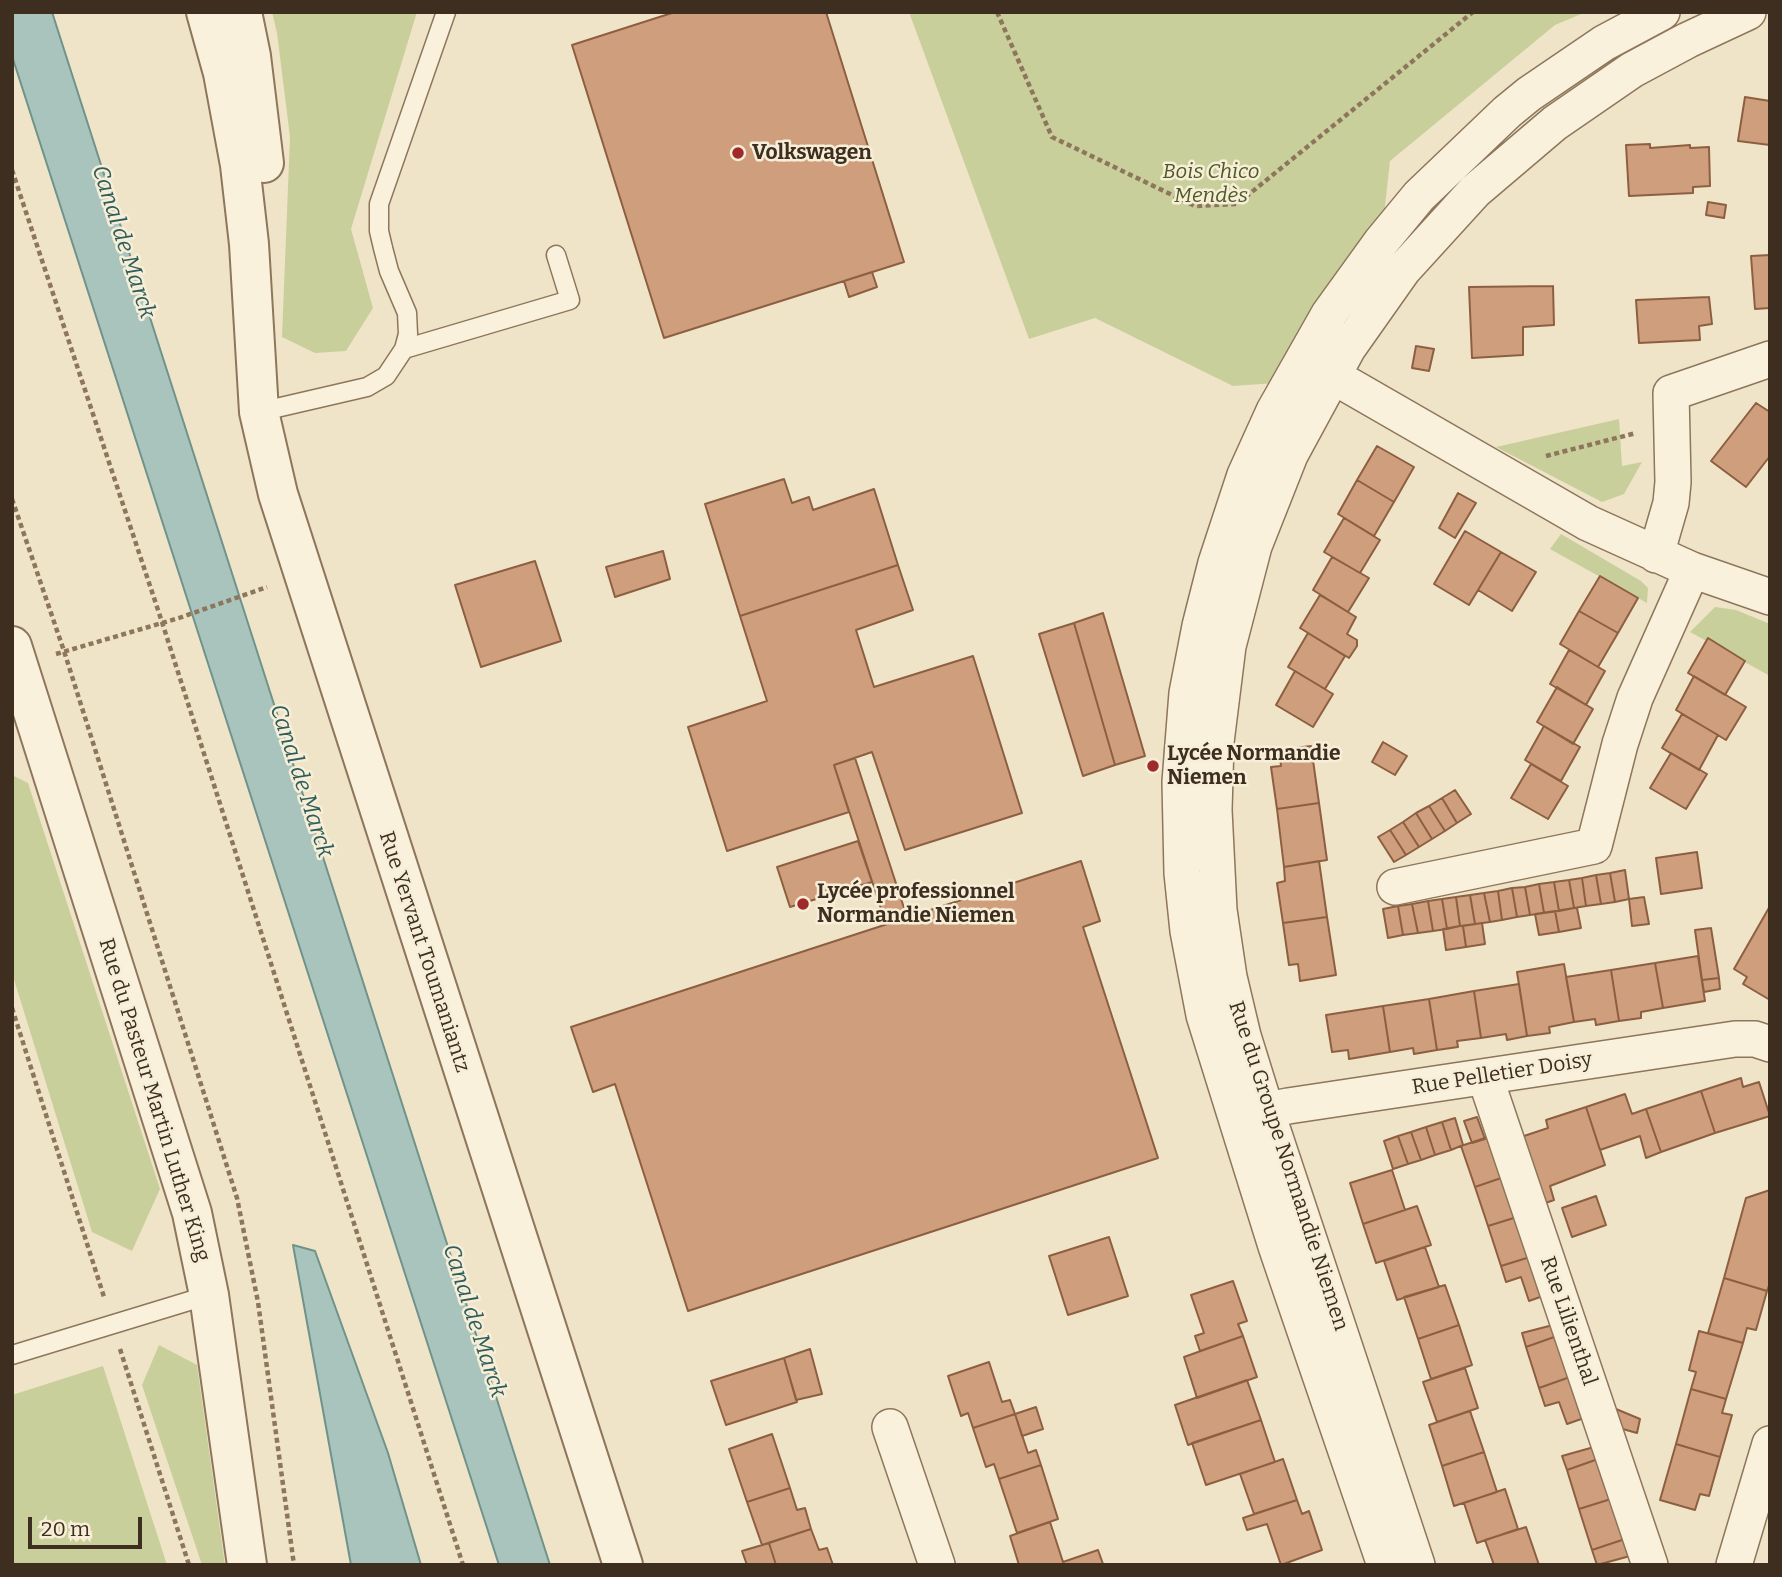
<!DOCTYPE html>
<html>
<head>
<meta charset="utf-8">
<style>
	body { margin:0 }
	#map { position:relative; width:1782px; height:1577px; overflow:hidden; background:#f0e4c8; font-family:Bitter,serif }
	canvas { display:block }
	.frame { position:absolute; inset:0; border:14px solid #3d2e20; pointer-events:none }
	.scale { position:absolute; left:28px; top:1517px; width:114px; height:32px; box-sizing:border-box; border:4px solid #3d2e20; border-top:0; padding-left:9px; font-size:21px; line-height:24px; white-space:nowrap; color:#3d2e20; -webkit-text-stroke:5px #f7eed8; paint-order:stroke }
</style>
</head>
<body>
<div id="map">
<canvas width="1782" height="1577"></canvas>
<div class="frame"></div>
<div class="scale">20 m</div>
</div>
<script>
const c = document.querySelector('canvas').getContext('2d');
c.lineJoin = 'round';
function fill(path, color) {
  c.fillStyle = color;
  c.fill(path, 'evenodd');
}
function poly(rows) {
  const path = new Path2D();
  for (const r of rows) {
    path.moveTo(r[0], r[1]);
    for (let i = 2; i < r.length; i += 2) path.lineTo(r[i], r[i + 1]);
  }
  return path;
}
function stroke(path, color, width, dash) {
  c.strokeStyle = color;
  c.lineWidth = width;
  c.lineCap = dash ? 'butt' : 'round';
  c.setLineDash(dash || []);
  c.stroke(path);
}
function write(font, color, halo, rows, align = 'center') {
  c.font = font + ' Bitter,serif';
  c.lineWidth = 5;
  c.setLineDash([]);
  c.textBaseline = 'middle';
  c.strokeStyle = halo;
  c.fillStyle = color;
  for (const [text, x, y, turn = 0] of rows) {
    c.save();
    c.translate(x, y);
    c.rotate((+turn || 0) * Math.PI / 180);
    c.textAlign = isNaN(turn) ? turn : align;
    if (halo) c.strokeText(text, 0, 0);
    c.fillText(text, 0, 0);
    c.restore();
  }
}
fill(poly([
	[272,12,417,12,351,229,373,308,346,351,315,353,282,337,290,137,277,33],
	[909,12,1586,12,1555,25,1390,161,1381,242,1289,382,1233,386,1095,318,1029,339],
	[1619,419,1622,466,1642,462,1624,494,1602,502,1496,447],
	[1561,534,1641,581,1648,588,1647,603,1550,549],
	[1715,607,1736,610,1770,624,1770,676,1690,632],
	[12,775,28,783,160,1189,132,1251,92,1232,12,973],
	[159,1345,197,1365,225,1565,202,1565,142,1385],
	[103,1366,167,1565,12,1565,12,1395]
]), '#c9cf9b');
const water = poly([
	[12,12,52,12,550,1565,499,1565,12,56,12,12],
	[293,1245,315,1251,388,1453,421,1565,351,1565,293,1245]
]);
fill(water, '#a9c4bc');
stroke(water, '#6f938a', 2);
const building = poly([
	[675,12,826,12,904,262,664,338,572,45,675,12],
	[1745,97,1770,101,1770,145,1738,141,1745,97],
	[1650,144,1650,148,1690,145,1690,148,1709,147,1710,186,1693,187,1693,193,1629,196,1626,145,1650,144],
	[1708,202,1726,205,1724,218,1706,215,1708,202],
	[1770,255,1770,308,1755,309,1751,256,1770,255],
	[872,272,877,287,849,297,844,281,872,272],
	[1553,286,1554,325,1523,327,1523,355,1472,358,1469,287,1553,286],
	[1709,297,1712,324,1699,326,1700,340,1639,343,1636,300,1709,297],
	[1416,346,1434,349,1429,371,1412,368,1416,346],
	[1756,403,1770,412,1770,456,1746,487,1711,461,1756,403],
	[1377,446,1414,467,1394,502,1357,480,1377,446],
	[784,479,792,503,809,497,813,510,874,489,898,565,740,616,705,504,784,479],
	[1357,480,1394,502,1374,536,1338,514,1357,480],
	[1458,493,1476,503,1455,538,1439,528,1458,493],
	[1344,518,1380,540,1360,573,1324,552,1344,518],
	[1465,531,1501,552,1469,605,1434,584,1465,531],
	[663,551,670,579,615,597,606,567,663,551],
	[1501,552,1536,572,1512,611,1478,590,1501,552],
	[1332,557,1369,578,1348,612,1313,590,1332,557],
	[535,561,561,641,481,667,455,585,535,561],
	[898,565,913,610,856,630,874,687,973,656,1022,813,905,850,872,752,834,765,849,812,727,851,688,727,767,701,740,616,898,565],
	[1600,576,1638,598,1618,633,1579,611,1600,576],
	[1320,595,1356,617,1347,634,1357,640,1357,646,1349,658,1300,628,1320,595],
	[1579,611,1618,633,1598,667,1560,644,1579,611],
	[1103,613,1145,756,1115,765,1074,623,1103,613],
	[1074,623,1115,765,1083,776,1039,634,1074,623],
	[1308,633,1345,656,1325,689,1288,667,1308,633],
	[1708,638,1745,661,1725,695,1688,673,1708,638],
	[1569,650,1605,671,1586,705,1550,684,1569,650],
	[1295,671,1333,694,1313,727,1276,705,1295,671],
	[1694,676,1746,707,1726,740,1676,710,1694,676],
	[1557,687,1593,709,1573,744,1537,722,1557,687],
	[1682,714,1718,735,1699,770,1662,748,1682,714],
	[1544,726,1580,747,1561,781,1525,760,1544,726],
	[1383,742,1407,756,1395,775,1372,762,1383,742],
	[1311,746,1319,803,1277,809,1271,767,1281,766,1279,750,1311,746],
	[1671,753,1707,774,1686,809,1650,788,1671,753],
	[855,758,907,917,886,924,834,765,855,758],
	[1531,764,1568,786,1548,819,1511,798,1531,764],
	[1455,790,1471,814,1457,823,1442,798,1455,790],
	[1442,798,1457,823,1445,831,1429,806,1442,798],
	[1319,803,1327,860,1284,867,1277,809,1319,803],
	[1429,806,1445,831,1432,839,1416,813,1429,806],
	[1416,813,1432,839,1419,847,1403,822,1416,813],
	[1403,822,1419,847,1406,855,1390,830,1403,822],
	[1390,830,1406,855,1394,862,1378,837,1390,830],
	[858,841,872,882,790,907,777,867,858,841],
	[1697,852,1702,888,1661,894,1656,858,1697,852],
	[1081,861,1100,921,1083,927,1158,1158,688,1311,615,1084,593,1092,571,1027,1081,861],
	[1319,861,1327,917,1283,923,1277,883,1285,881,1284,867,1319,861],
	[1625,870,1629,899,1615,902,1610,873,1625,870],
	[1610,873,1615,902,1601,904,1596,875,1610,873],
	[1596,875,1601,904,1586,906,1582,878,1596,875],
	[1582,878,1586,906,1574,908,1569,880,1582,878],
	[1569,880,1574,908,1559,911,1554,882,1569,880],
	[1554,882,1559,911,1544,913,1539,884,1554,882],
	[1539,884,1544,913,1530,915,1525,887,1539,884],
	[1525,887,1530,915,1517,917,1512,888,1525,887],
	[1512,888,1517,917,1502,920,1498,891,1512,888],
	[1498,891,1502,920,1490,922,1484,893,1498,891],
	[1484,893,1490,922,1475,924,1470,895,1484,893],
	[1470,895,1475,924,1460,926,1456,897,1470,895],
	[1456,897,1460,926,1447,929,1442,899,1456,897],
	[1644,897,1649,924,1632,926,1629,899,1644,897],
	[1442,899,1447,929,1433,931,1428,901,1442,899],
	[1428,901,1433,931,1418,933,1412,904,1428,901],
	[1412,904,1418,933,1403,935,1398,906,1412,904],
	[1398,906,1403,935,1388,938,1383,909,1398,906],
	[1770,906,1770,1000,1743,984,1747,977,1734,969,1770,906],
	[1574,908,1577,908,1581,928,1559,932,1555,911,1574,908],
	[1555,911,1559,932,1539,935,1535,914,1555,911],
	[1327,917,1336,975,1300,981,1298,964,1289,965,1283,923,1327,917],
	[1482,923,1485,944,1466,947,1463,926,1482,923],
	[1460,926,1463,926,1466,947,1446,950,1443,929,1460,926],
	[1711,928,1719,978,1702,980,1695,930,1711,928],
	[1698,956,1705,1001,1663,1008,1655,963,1698,956],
	[1655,963,1663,1008,1641,1012,1641,1018,1619,1021,1611,970,1655,963],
	[1564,964,1574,1022,1549,1027,1550,1033,1527,1036,1517,972,1564,964],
	[1611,970,1619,1021,1596,1025,1595,1019,1574,1022,1566,977,1611,970],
	[1719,978,1720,989,1704,992,1702,980,1719,978],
	[1519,984,1527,1036,1507,1040,1506,1034,1481,1038,1474,991,1519,984],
	[1474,991,1481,1038,1457,1041,1458,1047,1437,1050,1429,999,1474,991],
	[1429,999,1437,1050,1414,1054,1413,1048,1390,1052,1383,1006,1429,999],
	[1383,1006,1390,1052,1349,1059,1348,1050,1332,1052,1326,1015,1383,1006],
	[1741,1078,1743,1087,1759,1082,1770,1116,1715,1133,1701,1091,1741,1078],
	[1701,1091,1715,1133,1661,1152,1646,1109,1701,1091],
	[1625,1094,1632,1114,1646,1109,1661,1152,1646,1158,1640,1136,1600,1150,1586,1107,1625,1094],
	[1586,1107,1605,1165,1550,1186,1554,1200,1537,1206,1515,1139,1548,1128,1546,1120,1586,1107],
	[1477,1117,1485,1139,1472,1143,1464,1121,1477,1117],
	[1455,1118,1463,1145,1451,1150,1442,1122,1455,1118],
	[1442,1122,1451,1150,1435,1155,1426,1127,1442,1122],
	[1426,1127,1435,1155,1421,1160,1411,1132,1426,1127],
	[1411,1132,1421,1160,1408,1164,1398,1136,1411,1132],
	[1398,1136,1408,1164,1393,1169,1384,1141,1398,1136],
	[1491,1136,1504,1177,1475,1187,1461,1146,1491,1136],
	[1392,1170,1405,1210,1363,1224,1350,1183,1392,1170],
	[1504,1177,1517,1217,1488,1226,1475,1187,1504,1177],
	[1770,1190,1770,1283,1767,1291,1724,1278,1746,1198,1770,1190],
	[1596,1196,1606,1225,1572,1237,1562,1208,1596,1196],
	[1417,1206,1431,1245,1376,1263,1363,1224,1417,1206],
	[1517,1217,1530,1257,1501,1266,1488,1226,1517,1217],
	[1109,1237,1128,1296,1068,1315,1049,1256,1109,1237],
	[1425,1247,1439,1287,1397,1300,1384,1261,1425,1247],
	[1530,1257,1543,1296,1529,1301,1521,1277,1506,1282,1501,1266,1530,1257],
	[1724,1278,1767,1291,1756,1330,1747,1328,1743,1343,1708,1333,1724,1278],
	[1233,1281,1247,1321,1238,1324,1243,1336,1200,1351,1195,1336,1204,1333,1191,1295,1233,1281],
	[1445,1285,1459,1325,1418,1339,1404,1297,1445,1285],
	[1459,1325,1472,1365,1431,1379,1418,1339,1459,1325],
	[1553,1325,1557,1336,1526,1347,1522,1333,1553,1325],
	[1699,1331,1743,1343,1726,1399,1691,1389,1696,1372,1689,1370,1699,1331],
	[1243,1336,1257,1377,1197,1398,1184,1357,1243,1336],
	[1557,1336,1570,1377,1539,1388,1526,1347,1557,1336],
	[810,1349,822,1394,796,1400,784,1358,810,1349],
	[784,1358,797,1402,726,1425,711,1381,784,1358],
	[989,1362,1002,1402,1010,1400,1015,1414,973,1428,968,1413,961,1416,948,1376,989,1362],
	[1465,1368,1478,1408,1437,1422,1423,1382,1465,1368],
	[1570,1377,1584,1418,1567,1424,1559,1402,1545,1406,1539,1388,1570,1377],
	[1247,1380,1261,1420,1188,1445,1175,1405,1247,1380],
	[1691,1389,1726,1399,1722,1413,1732,1415,1720,1457,1676,1444,1691,1389],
	[1036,1407,1043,1429,1022,1436,1015,1414,1036,1407],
	[1616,1409,1640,1419,1637,1433,1612,1426,1616,1409],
	[1470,1411,1484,1452,1442,1466,1429,1425,1470,1411],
	[1015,1414,1028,1453,1036,1450,1041,1465,999,1479,994,1464,986,1467,973,1428,1015,1414],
	[1261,1420,1275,1462,1206,1485,1192,1443,1261,1420],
	[772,1434,790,1488,747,1502,729,1449,772,1434],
	[1676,1444,1720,1457,1709,1496,1700,1494,1695,1510,1660,1500,1676,1444],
	[1594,1447,1598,1459,1567,1470,1562,1456,1594,1447],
	[1484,1452,1497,1492,1454,1506,1442,1466,1484,1452],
	[1283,1459,1297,1500,1254,1514,1240,1474,1283,1459],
	[1598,1459,1611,1499,1579,1509,1567,1470,1598,1459],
	[1041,1465,1058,1519,1017,1533,999,1479,1041,1465],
	[790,1488,797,1510,805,1508,811,1529,762,1545,747,1502,790,1488],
	[1505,1489,1518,1529,1477,1543,1464,1503,1505,1489],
	[1611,1499,1625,1539,1592,1550,1579,1509,1611,1499],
	[1297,1500,1302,1514,1309,1511,1322,1550,1281,1565,1267,1524,1247,1530,1243,1518,1297,1500],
	[1050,1522,1063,1562,1098,1550,1103,1564,1019,1565,1010,1536,1050,1522],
	[1526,1527,1539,1565,1494,1565,1485,1540,1526,1527],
	[811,1529,819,1550,827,1548,833,1565,776,1565,769,1543,811,1529],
	[1625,1539,1630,1556,1597,1565,1592,1550,1625,1539],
	[769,1543,776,1565,747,1565,742,1551,769,1543]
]);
fill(building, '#cf9f7d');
stroke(building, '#8d5f41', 2);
const service = poly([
	[404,349,570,300,556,255],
	[259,412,367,387,386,376,404,349,408,334,407,313,389,271,383,248,379,231,379,204,446,12],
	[12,1355,209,1295]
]);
const minor = poly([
	[1312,364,1588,523,1692,570,1770,597],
	[1656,555,1671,503,1673,482,1671,393,1770,359],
	[1395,887,1594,846,1620,744,1635,698,1692,570],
	[1485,1077,1650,1565],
	[1245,1115,1288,1106,1735,1039,1755,1039,1770,1044],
	[890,1427,937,1565],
	[1385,1565,1276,1246,1204,1015,1188,931,1182,873,1180,782,1187,693,1200,626,1216,563,1245,475,1274,411,1329,314,1381,242,1419,196,1507,112,1529,94,1604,43,1662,12],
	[1417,1565,1266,1110,1243,1036,1229,977,1219,910,1214,810,1216,742,1228,646,1254,546,1290,455,1348,348,1403,270,1475,191,1555,123,1632,70,1688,40,1748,12],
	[1734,1565,1770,1444]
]);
const tertiary = poly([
	[206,12,223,73,240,165,249,244,259,412,278,494,623,1565],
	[242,12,251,56,264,163],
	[12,646,192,1213,209,1295,247,1565]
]);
stroke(service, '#8d765c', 21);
stroke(minor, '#8d765c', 38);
stroke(tertiary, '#8d765c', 42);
stroke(poly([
	[997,12,1052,137,1195,206,1237,204,1473,12],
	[12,170,162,622,463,1565],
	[1546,456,1636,433],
	[12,499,64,651,237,1198,258,1302,294,1565],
	[56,654,179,618,267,587],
	[12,1008,104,1297],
	[120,1349,189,1565]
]), '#8d765c', 4.5, [5, 3.5]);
stroke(service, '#faf1dc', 18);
stroke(minor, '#faf1dc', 35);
stroke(tertiary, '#faf1dc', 38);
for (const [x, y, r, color] of [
	[738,153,7,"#9e2a2b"],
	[1153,766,7,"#9e2a2b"],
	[803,904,7,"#9e2a2b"]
]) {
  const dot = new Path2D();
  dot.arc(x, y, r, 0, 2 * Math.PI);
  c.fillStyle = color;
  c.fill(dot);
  stroke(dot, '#f7eed8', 2.5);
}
write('bold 21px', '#3d2e20', '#f7eed8', [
	["Volkswagen",752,153],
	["Lycée Normandie",1167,754],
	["Niemen",1167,778],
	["Lycée professionnel",817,892],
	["Normandie Niemen",817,916]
], 'left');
write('italic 21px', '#4d5a26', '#f7eed8', [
	["Bois Chico",1211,172],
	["Mendès",1211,196]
]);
write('21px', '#3d2e20', '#f7eed8', [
	["Rue Yervant Toumaniantz",424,952,72],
	["Rue Pelletier Doisy",1502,1074,-9],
	["Rue du Pasteur Martin Luther King",154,1100,73],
	["Rue du Groupe Normandie Niemen",1288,1166,72],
	["Rue Lilienthal",1568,1321,71]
]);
write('italic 23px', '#2f5d5a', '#f7eed8', [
	["Canal de Marck",123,242,72],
	["Canal de Marck",301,781,72],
	["Canal de Marck",474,1321,72]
]);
</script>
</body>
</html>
